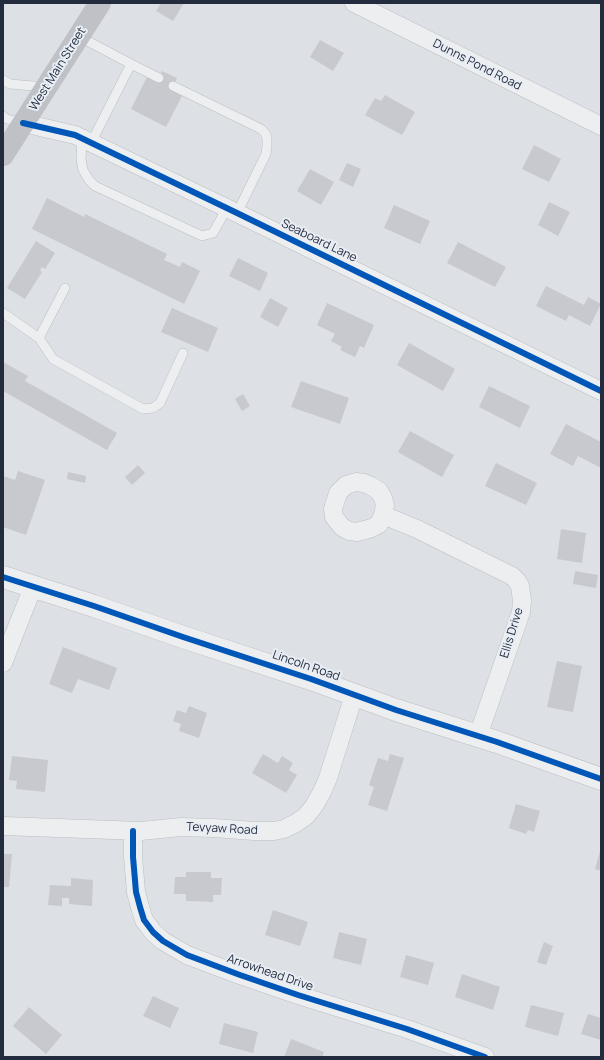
<!DOCTYPE html>
<html>
<head>
<meta charset="utf-8">
<style>
	body { margin:0 }
	#map { position:relative; width:604px; height:1060px; overflow:hidden; background:#dde0e4; font-family:Manrope,sans-serif }
	canvas { display:block }
	.frame { position:absolute; inset:0; border:4px solid #232c3e; pointer-events:none }
</style>
</head>
<body>
<div id="map">
<canvas width="604" height="1060"></canvas>
<div class="frame"></div>
</div>
<script>
const c = document.querySelector('canvas').getContext('2d');
c.lineJoin = 'round';
function fill(path, color) {
  c.fillStyle = color;
  c.fill(path, 'evenodd');
}
function poly(rows) {
  const path = new Path2D();
  for (const r of rows) {
    path.moveTo(r[0], r[1]);
    for (let i = 2; i < r.length; i += 2) path.lineTo(r[i], r[i + 1]);
  }
  return path;
}
function stroke(path, color, width, dash) {
  c.strokeStyle = color;
  c.lineWidth = width;
  c.lineCap = dash ? 'butt' : 'round';
  c.setLineDash(dash || []);
  c.stroke(path);
}
function write(font, color, halo, rows, align = 'center') {
  c.font = font + ' Manrope,sans-serif';
  c.lineWidth = 4;
  c.setLineDash([]);
  c.textBaseline = 'middle';
  c.strokeStyle = halo;
  c.fillStyle = color;
  for (const [text, x, y, turn = 0] of rows) {
    c.save();
    c.translate(x, y);
    c.rotate((+turn || 0) * Math.PI / 180);
    c.textAlign = isNaN(turn) ? turn : align;
    if (halo) c.strokeText(text, 0, 0);
    c.fillText(text, 0, 0);
    c.restore();
  }
}
fill(poly([
	[161,3,184,3,173,21,156,11],
	[320,40,344,53,333,71,310,57],
	[162,71,177,78,172,89,183,94,166,127,131,109,147,77,156,82],
	[385,95,415,112,402,135,365,115,375,98,381,101],
	[534,145,561,159,549,182,522,169],
	[347,163,361,169,353,187,339,180],
	[310,169,334,182,321,205,297,191],
	[47,198,84,217,85,214,167,254,164,260,180,267,182,262,200,271,184,304,32,229],
	[549,202,570,212,558,236,538,225],
	[394,205,430,221,420,244,384,228],
	[36,241,55,253,45,269,42,267,40,270,42,272,25,299,7,288],
	[458,242,506,267,495,287,447,263],
	[238,258,268,273,260,291,229,276],
	[546,286,584,305,588,297,601,304,590,326,569,315,566,321,536,306],
	[270,298,288,308,278,327,260,317],
	[327,303,374,325,364,348,360,346,355,357,340,350,342,347,331,341,335,334,317,325],
	[172,308,218,328,208,352,161,332],
	[409,343,455,369,443,391,397,365],
	[3,362,28,376,25,381,117,433,107,450,3,391],
	[301,381,349,398,340,424,291,407],
	[489,386,530,406,520,428,479,407],
	[243,394,250,406,242,411,235,399],
	[566,424,601,442,601,468,578,456,573,466,550,454],
	[410,431,454,455,442,477,398,452],
	[496,463,537,483,526,505,485,486],
	[138,465,145,473,132,485,125,477],
	[18,471,45,480,26,535,3,527,3,516,4,512,3,512,3,476,15,480],
	[68,472,86,476,85,483,67,479],
	[561,529,586,533,582,563,557,559],
	[575,571,598,575,596,588,573,584],
	[63,647,117,668,109,690,78,679,72,693,49,684],
	[557,661,582,666,573,712,547,707],
	[189,706,207,713,199,738,179,731,181,724,173,721,177,710,186,713],
	[263,754,278,763,282,756,293,763,289,770,297,775,286,793,252,773],
	[390,754,404,758,387,811,368,805,374,787,369,785,378,758,388,761],
	[12,756,48,760,45,792,16,789,17,781,9,780],
	[516,804,540,811,534,832,528,830,526,834,509,828],
	[600,851,601,851,601,871,595,869],
	[3,854,12,854,9,887,3,887],
	[186,872,211,872,211,878,222,878,221,895,213,895,213,902,186,901,186,894,174,894,175,877,186,877],
	[71,878,93,880,92,906,69,904,69,898,62,898,62,906,48,905,50,885,71,886],
	[273,910,308,922,300,946,265,935],
	[339,932,367,939,361,965,333,958],
	[544,942,553,946,546,965,537,962],
	[406,955,434,963,428,985,400,977],
	[462,974,500,987,493,1010,455,997],
	[153,996,179,1008,170,1028,143,1016],
	[531,1005,564,1013,558,1036,525,1027],
	[29,1007,62,1035,46,1054,13,1026],
	[588,1014,601,1018,601,1040,581,1034],
	[224,1023,258,1032,253,1053,219,1044],
	[291,1039,324,1052,322,1057,284,1057]
]), '#c7c9ce');
const service = poly([
	[78,36,131,64],
	[3,80,10,84,45,87],
	[173,86,261,129,265,133,267,138,267,145,266,154,237,213],
	[3,116,7,119,23,123],
	[82,139,81,159,83,170,89,180,95,186,202,236,213,233,227,208],
	[91,143,131,64,159,78],
	[3,313,39,338,53,359,143,409,153,408,160,403,183,353],
	[39,338,65,288]
]);
const minor = poly([
	[354,3,601,126],
	[23,123,75,135,237,213,601,391],
	[356,482,364,483,371,486,379,491,383,498,385,505,383,515,379,524,372,528,357,532,349,531,342,527,334,517,333,509,338,493,346,485,356,482],
	[383,515,417,529,512,576,517,581,520,586,522,601,521,612,478,736],
	[3,663,19,622,33,587],
	[3,826,141,831,181,827,214,828,254,831,274,831,284,829,296,823,306,816,314,806,322,792,328,778,354,695],
	[133,831,133,857,136,892,140,907,144,920,153,932,163,941,187,955,240,975,298,995,407,1029,485,1057]
]);
const tertiary = poly([
	[3,577,94,606,183,637,311,679,396,710,497,742,601,779]
]);
stroke(service, '#bbbec2', 10);
stroke(minor, '#bbbec2', 19);
stroke(tertiary, '#bbbec2', 23);
stroke(service, '#edeef0', 9);
stroke(minor, '#edeef0', 18);
stroke(tertiary, '#edeef0', 22);
stroke(poly([
	[3,155,100,3]
]), '#bfc1c7', 22);
stroke(poly([
	[23,123,75,135,237,213,601,391],
	[3,577,94,606,183,637,311,679,396,710,497,742,601,779],
	[133,831,133,857,136,892,140,907,144,920,153,932,163,941,187,955,240,975,298,995,407,1029,485,1057]
]), '#0057b8', 6);
write('12px', '#232c3e', '#e9eef5', [
	["Dunns Pond Road",477,65,27],
	["West Main Street",58,69,-58],
	["Seaboard Lane",319,241,26],
	["Ellis Drive",512,633,-73],
	["Lincoln Road",306,666,19],
	["Tevyaw Road",222,829,3],
	["Arrowhead Drive",270,973,19]
]);
</script>
</body>
</html>
